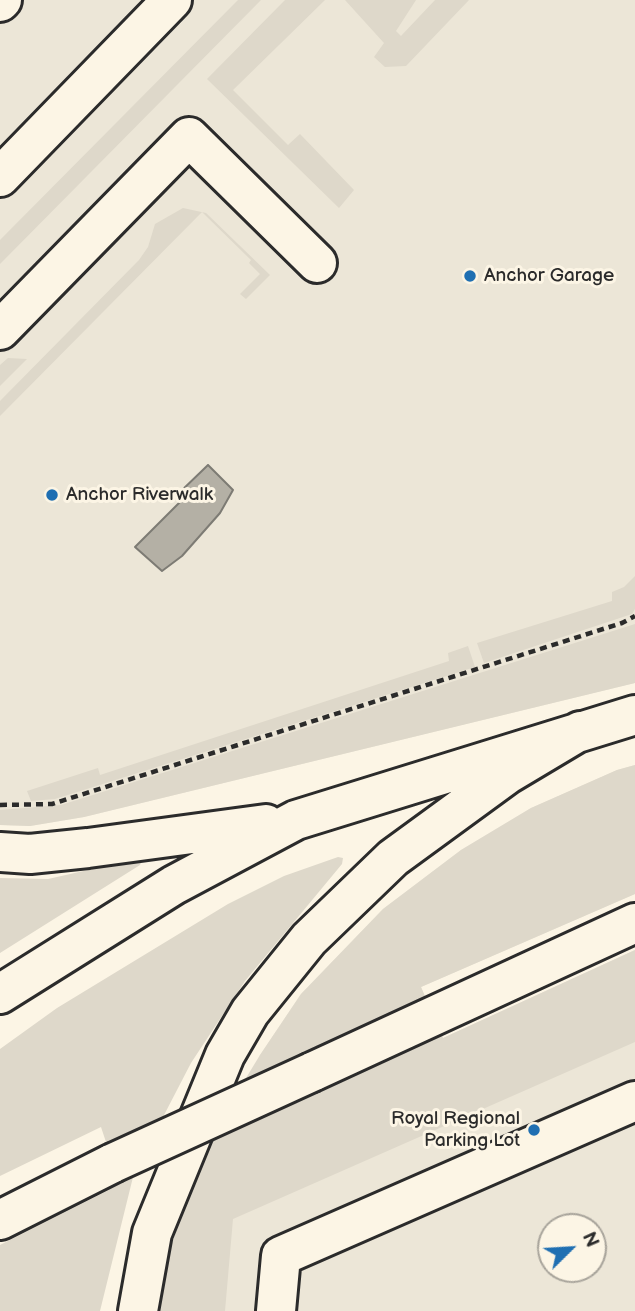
<!DOCTYPE html>
<html>
<head>
<meta charset="utf-8">
<style>
	body { margin:0 }
	#map { position:relative; width:635px; height:1311px; overflow:hidden; background:#fcf5e5; font-family:"Balsamiq Sans",sans-serif }
	canvas { display:block }
	.north { position:absolute; left:537px; top:1213px; width:70px; height:70px; box-sizing:border-box; background:#fcf5e5; border:2px solid #a8a49b; border-radius:50%; rotate:66deg; font-size:19px; font-weight:700; line-height:28px; text-align:center; color:#2b2b2b }
	.north::after { content:''; display:block; margin:auto; width:24px; height:32px; background:#1f6fb2; clip-path:polygon(50% 0,100% 100%,50% 72%,0 100%) }
</style>
</head>
<body>
<div id="map">
<canvas width="635" height="1311"></canvas>
<div class="north">N</div>
</div>
<script>
const c = document.querySelector('canvas').getContext('2d');
c.lineJoin = 'round';
function fill(path, color) {
  c.fillStyle = color;
  c.fill(path, 'evenodd');
}
function poly(rows) {
  const path = new Path2D();
  for (const r of rows) {
    path.moveTo(r[0], r[1]);
    for (let i = 2; i < r.length; i += 2) path.lineTo(r[i], r[i + 1]);
  }
  return path;
}
function stroke(path, color, width, dash) {
  c.strokeStyle = color;
  c.lineWidth = width;
  c.lineCap = dash ? 'butt' : 'round';
  c.setLineDash(dash || []);
  c.stroke(path);
}
function write(font, color, halo, rows, align = 'center') {
  c.font = font + ' "Balsamiq Sans",sans-serif';
  c.lineWidth = 6;
  c.setLineDash([]);
  c.textBaseline = 'middle';
  c.strokeStyle = halo;
  c.fillStyle = color;
  for (const [text, x, y, turn = 0] of rows) {
    c.save();
    c.translate(x, y);
    c.rotate((+turn || 0) * Math.PI / 180);
    c.textAlign = isNaN(turn) ? turn : align;
    if (halo) c.strokeText(text, 0, 0);
    c.fillText(text, 0, 0);
    c.restore();
  }
}
fill(poly([
	[0,0,635,0,635,683,84,817,30,826,0,825],
	[635,765,635,894,421,987,443,1038,635,950,635,1311,155,1311,260,1055,301,994,383,909,461,850,531,808,617,770],
	[551,1227,593,1227,593,1269,551,1269]
]), '#ece6d7');
fill(poly([
	[238,0,261,0,0,264,0,240],
	[285,0,325,0,233,90,288,145,300,134,354,190,339,208,207,79],
	[345,0,416,0,396,31,401,36,435,0,469,0,406,66,385,67,374,57,384,43],
	[183,208,206,213,270,275,246,299,240,294,260,274,249,263,251,260,202,212,0,416,0,401,139,260,148,247,155,224],
	[8,358,27,359,0,386,0,365],
	[635,576,635,609,632,614,484,663,477,643,612,601,612,592,624,587],
	[635,624,635,683,84,817,30,826,0,825,0,810,61,805],
	[468,646,475,667,55,799,31,801,27,791,98,768,100,775,449,661,448,653],
	[635,765,635,894,421,987,443,1038,635,950,635,1042,233,1219,225,1311,155,1311,160,1279,204,1147,260,1055,301,994,383,909,461,850,531,808,617,770],
	[338,857,343,858,342,864,245,981,191,1063,134,1173,100,1311,0,1311,0,1245,109,1190,113,1163,101,1127,0,1176,0,1049,57,1008,228,904,284,876],
	[137,859,142,860,140,865,0,953,0,878,48,879]
]), '#ded8ca');
const water = poly([
	[208,465,233,490,220,513,182,556,162,571,135,547,183,499,178,494,208,465]
]);
fill(water, '#b4b0a5');
stroke(water, '#7d7b74', 2);
const minor = poly([
	[0,2,2,0],
	[0,177,172,0],
	[0,330,189,137,317,263],
	[276,1311,281,1256,635,1101]
]);
const highway = poly([
	[0,852,30,854,88,848,266,824],
	[0,994,174,885,296,820,635,715],
	[312,1072,635,923],
	[0,1220,113,1163],
	[138,1311,152,1233,225,1055,250,1012,309,939,393,858,508,774,580,731]
]);
stroke(minor, '#2b2b2b', 44);
stroke(highway, '#2b2b2b', 44);
stroke(poly([
	[0,805,52,804,622,623,635,616]
]), '#2b2b2b', 4.5, [7, 5]);
stroke(minor, '#fcf5e5', 38);
stroke(highway, '#fcf5e5', 38);
const highwayBridge = poly([
	[113,1163,312,1072]
]);
stroke(highwayBridge, '#2b2b2b', 44, []);
stroke(highwayBridge, '#fcf5e5', 38);
for (const [x, y, r, color] of [
	[470,276,7,"#1f6fb2"],
	[52,495,7,"#1f6fb2"],
	[534,1130,7,"#1f6fb2"]
]) {
  const dot = new Path2D();
  dot.arc(x, y, r, 0, 2 * Math.PI);
  c.fillStyle = color;
  c.fill(dot);
  stroke(dot, '#fcf5e5', 2.5);
}
write('19px', '#2b2b2b', '#fcf5e5', [
	["Anchor Garage",484,276],
	["Anchor Riverwalk",66,495],
	["Royal Regional",520,1119,"right"],
	["Parking Lot",520,1141,"right"]
], 'left');
</script>
</body>
</html>
